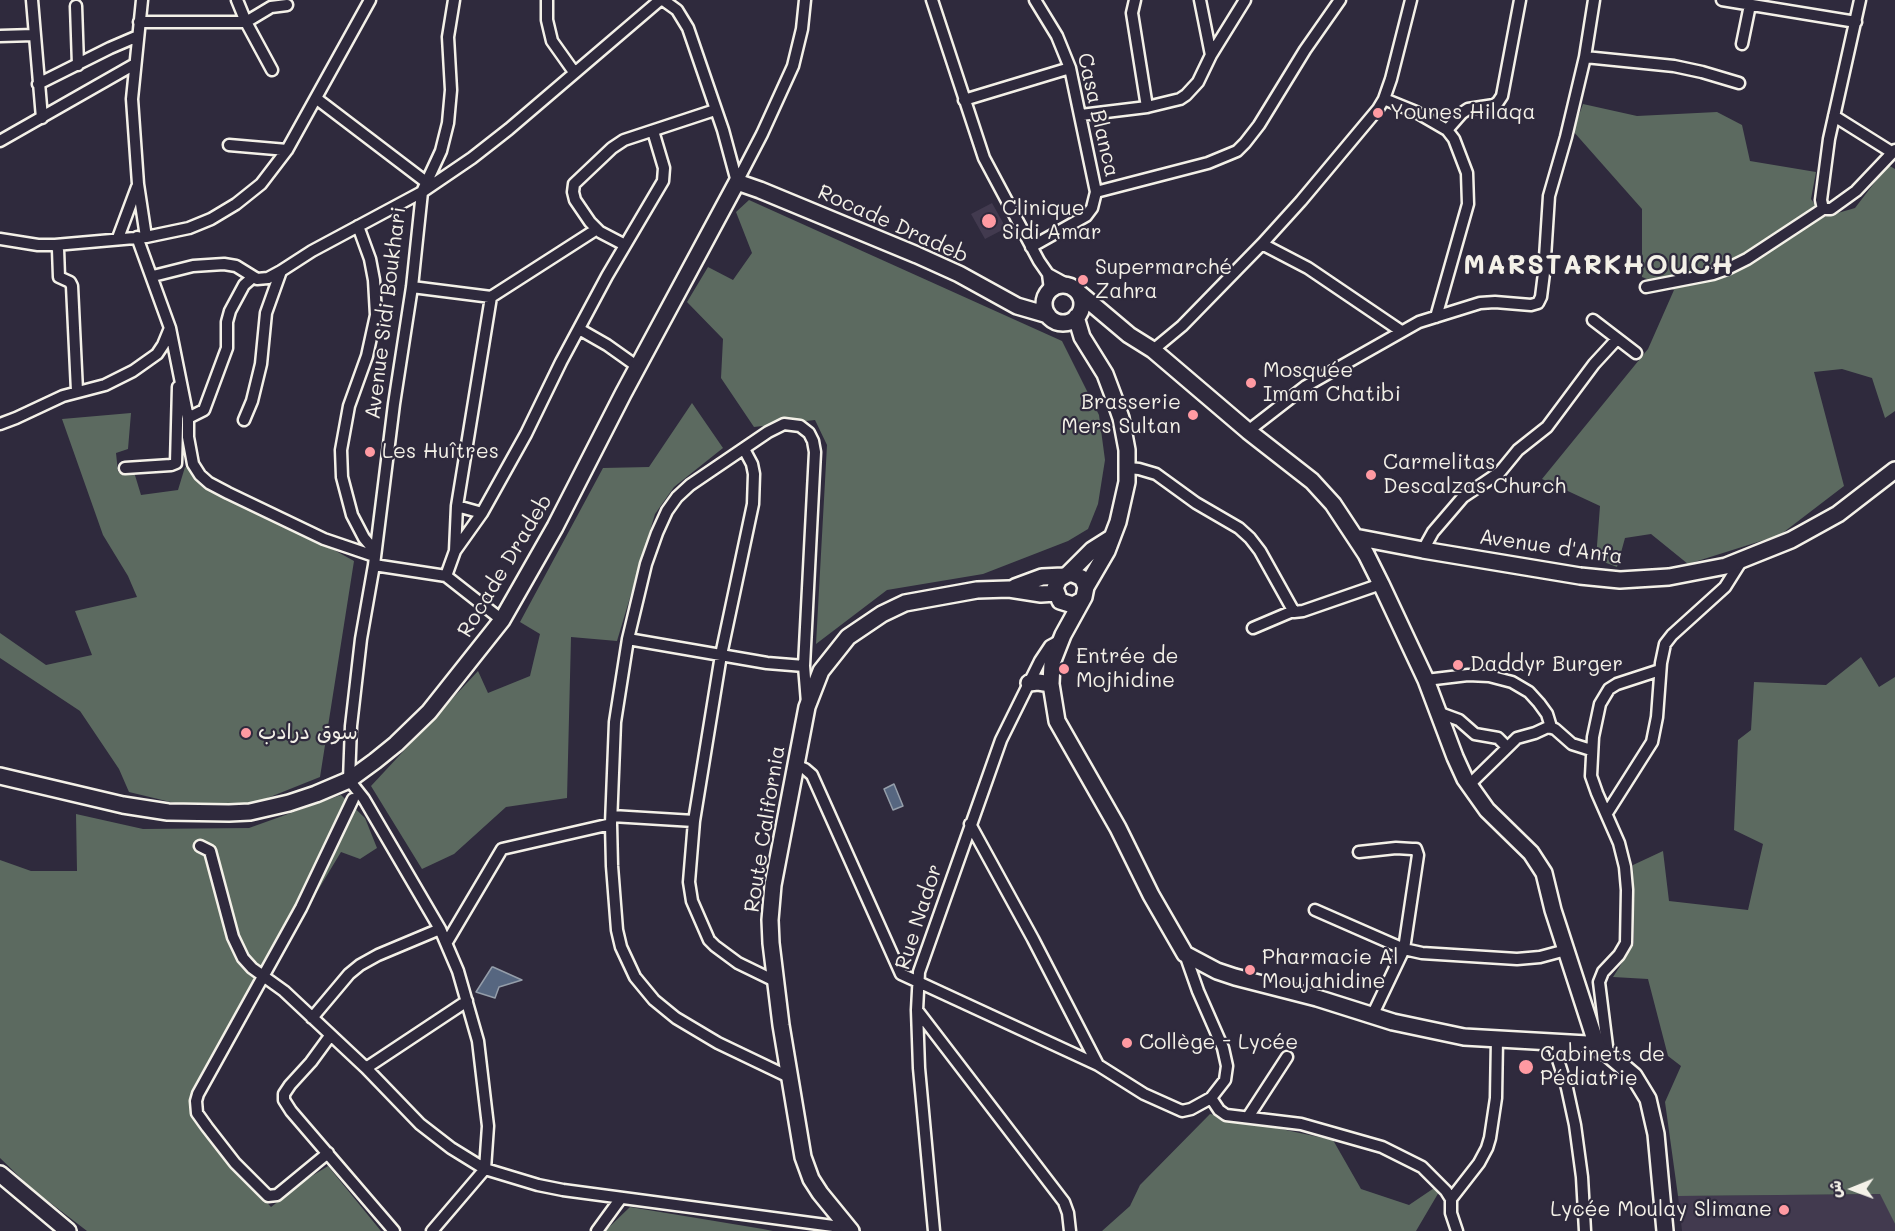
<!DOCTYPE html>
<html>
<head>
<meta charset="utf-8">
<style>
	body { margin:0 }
	#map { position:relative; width:1895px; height:1231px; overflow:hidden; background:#2f2a3d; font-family:Mali,"Playpen Sans Arabic",sans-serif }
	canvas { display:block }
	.north { position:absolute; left:1823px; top:1159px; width:60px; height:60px; -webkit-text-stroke:4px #2f2a3d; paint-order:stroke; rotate:269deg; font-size:16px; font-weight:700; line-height:24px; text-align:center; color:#f4f1e8 }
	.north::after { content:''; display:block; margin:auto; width:21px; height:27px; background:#f4f1e8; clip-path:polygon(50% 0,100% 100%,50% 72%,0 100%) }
</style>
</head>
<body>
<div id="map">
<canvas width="1895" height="1231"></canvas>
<div class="north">ش</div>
</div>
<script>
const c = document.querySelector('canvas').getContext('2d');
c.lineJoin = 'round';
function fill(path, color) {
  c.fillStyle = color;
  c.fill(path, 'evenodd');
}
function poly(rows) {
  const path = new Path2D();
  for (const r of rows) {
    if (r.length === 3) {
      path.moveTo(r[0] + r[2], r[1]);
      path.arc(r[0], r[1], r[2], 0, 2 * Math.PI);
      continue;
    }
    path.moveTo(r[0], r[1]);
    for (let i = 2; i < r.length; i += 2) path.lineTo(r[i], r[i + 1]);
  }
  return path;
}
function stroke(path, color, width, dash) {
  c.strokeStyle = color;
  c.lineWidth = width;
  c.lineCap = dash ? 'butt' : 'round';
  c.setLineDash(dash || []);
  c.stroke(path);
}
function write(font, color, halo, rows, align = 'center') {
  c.font = font + ' Mali,"Playpen Sans Arabic",sans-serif';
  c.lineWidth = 4.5;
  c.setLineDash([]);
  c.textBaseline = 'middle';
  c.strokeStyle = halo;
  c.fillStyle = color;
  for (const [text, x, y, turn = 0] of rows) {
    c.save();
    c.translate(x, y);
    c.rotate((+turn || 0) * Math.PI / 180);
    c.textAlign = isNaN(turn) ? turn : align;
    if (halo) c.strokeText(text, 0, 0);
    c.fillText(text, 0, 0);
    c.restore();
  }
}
fill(poly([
	[992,203,1006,228,985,239,971,214],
	[1881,1194,1895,1224,1895,1231,1682,1231,1678,1196]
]), '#423a4f');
fill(poly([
	[1583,104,1637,116,1717,112,1742,125,1750,161,1816,172,1811,199,1824,217,1855,208,1888,165,1895,169,1895,411,1885,418,1872,378,1842,369,1814,372,1844,486,1780,535,1688,564,1651,534,1625,538,1617,567,1596,559,1600,506,1542,479,1648,349,1674,290,1642,277,1642,209,1573,131],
	[749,200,1062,341,1099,415,1105,460,1098,504,1088,529,1068,541,983,574,887,590,816,644,827,445,815,420,754,427,721,378,723,339,687,302,708,267,733,280,752,253,736,212],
	[692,403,723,448,674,487,655,514,617,641,571,637,567,798,506,807,454,854,422,869,371,786,478,671,488,693,530,676,540,634,520,622,603,468,649,467],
	[131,413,128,449,116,453,118,472,134,472,141,495,178,490,185,467,354,561,320,777,255,803,183,805,129,792,119,769,80,711,0,658,0,633,46,665,92,655,75,611,137,597,128,576,103,535,62,419],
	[1861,657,1879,687,1895,677,1895,1224,1880,1194,1678,1196,1665,1102,1681,1066,1668,1056,1648,979,1613,977,1634,944,1633,865,1663,851,1669,901,1748,910,1763,844,1734,830,1738,740,1751,730,1754,682,1826,685],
	[341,795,365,818,377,848,360,859,341,852,190,1102,204,1133,271,1207,307,1179,328,1166,381,1231,87,1231,31,1188,0,1158,0,860,31,871,77,871,76,814,143,829,249,828],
	[1210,1114,1333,1140,1361,1189,1409,1205,1446,1180,1416,1231,1102,1231,1130,1206,1140,1185],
	[630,1207,763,1229,773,1231,605,1231]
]), '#5c6a60');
const water = poly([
	[894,784,903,806,893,810,884,789,894,784],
	[492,967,493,967,522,980,499,987,495,998,476,992,492,967]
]);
fill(water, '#566680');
stroke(water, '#959eaa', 1.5);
const street = poly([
	[32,0,42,118],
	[142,0,132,99,138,184,146,237],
	[237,0,246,22,272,70],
	[547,0,547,20,552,41,574,72],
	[663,0,677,10,688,28,723,130,737,182],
	[932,0,984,158,1039,261,1048,274,1070,286],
	[1135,0,1132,13,1147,107],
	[1200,0,1211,55],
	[1722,0,1856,22],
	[1860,0,1829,139,1821,200,1823,209,1831,209,1856,191,1895,150],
	[76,6,78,65],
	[139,22,246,22,271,7,287,5],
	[0,36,34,35],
	[1742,44,1750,5],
	[1585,57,1674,66,1702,72,1739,83],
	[38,84,110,48,138,36],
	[317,99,426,182],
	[1384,99,1416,112,1447,130,1454,139,1467,173,1468,204,1436,317],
	[964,100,1070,68],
	[1081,115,1147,107,1180,99,1186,95,1198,82,1211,55,1245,0],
	[1834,116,1893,153],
	[1447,130,1462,113,1468,109,1494,105,1498,102,1502,96,1520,0],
	[0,141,135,64],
	[229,145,287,150],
	[737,182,762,134,793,66,802,29,805,0],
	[1096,192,1208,163,1237,151,1245,143,1259,125,1305,50,1340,0],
	[358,226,370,259,374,280,376,315,367,356,349,406,341,450,342,477,352,515,364,538,375,551],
	[118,238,137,187],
	[0,239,38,245,55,245,146,237,189,228,211,219,236,204,261,184,287,150,370,0],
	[1262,244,1308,268,1401,331],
	[55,245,58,249,59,277,70,282,72,286,77,391],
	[625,245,600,232,590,222,575,200,573,192,574,184,612,148,624,140,715,110],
	[1031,247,1086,216,1092,208,1096,192,1070,68,1057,36,1035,0],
	[1048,274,1050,290],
	[153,276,193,266,224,264,236,266,257,279,268,278,281,271,312,251,422,192,472,158,509,129,660,0],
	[412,287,491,297,597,229],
	[1646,287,1713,274,1727,269,1747,259,1823,209],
	[1593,320,1636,353],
	[170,328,188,418,188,437,193,464,200,475,209,483,228,493,324,539,374,556],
	[579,329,607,345,638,367],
	[1153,350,1182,326,1262,244,1301,201,1378,109,1384,99,1391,79,1411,0],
	[188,418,204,410,227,348,227,322,230,311,244,285,252,278],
	[244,420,252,401,261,364,266,313,281,271],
	[0,424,16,418,63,396,105,385,133,371,157,354,163,345,170,328,137,237],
	[1248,431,1306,386,1419,322,1480,303,1495,302,1531,305,1538,303,1541,297,1544,273,1549,196,1566,137,1585,57,1594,0],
	[744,449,752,464,754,474,753,504,721,655,694,821,689,882,692,901,709,940,715,946,738,963,775,981],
	[125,468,171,465,176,463,178,387],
	[1128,468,1139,469,1156,474,1196,503,1239,528,1250,538,1260,551,1294,612,1303,611,1381,584],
	[457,506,482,513],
	[1423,550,1433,532,1463,497,1500,472,1518,450,1547,427,1594,364,1617,339],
	[455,551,457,506,491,297],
	[374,565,446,576,502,620],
	[446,576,455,551,482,513,526,434,561,362,607,276,663,181,664,168,653,131],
	[1253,628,1293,611],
	[628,639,767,663,804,666],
	[1426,680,1468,675,1489,676,1512,682,1529,692,1539,703,1547,714,1551,727],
	[1440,713,1459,720,1475,734,1498,738,1507,747],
	[796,765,805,769,812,775,901,974,1098,1065,1144,1094,1182,1111,1191,1109,1211,1098,1225,1080,1227,1066,1223,1048,1198,991,1185,954],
	[1469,785,1517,738,1535,733,1548,727,1555,729,1572,744,1591,750],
	[1607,813,1652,742,1657,717,1661,663,1665,644,1672,635,1725,587,1742,560],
	[612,816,694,821],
	[970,824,1033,939,1098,1065],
	[200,846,210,851,233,937,243,958,252,968,284,991,366,1068,420,1124,451,1148,485,1169,538,1185,563,1190,848,1228],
	[1359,852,1396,848,1412,849,1416,849,1418,855,1404,949,1372,1016],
	[1315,910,1404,949,1422,953,1517,959,1540,957,1566,950],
	[447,942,502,849,611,824],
	[917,1010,1064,1202,1068,1213,1070,1231],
	[312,1018,349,974,360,965,378,955,440,929],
	[330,1036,311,1062,290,1085,284,1094,284,1100,291,1111,394,1231],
	[1552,1041,1567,1088,1575,1125,1582,1177,1585,1231],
	[1608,1054,1599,982,1603,972,1619,955,1626,943,1627,890,1625,867,1619,843,1597,793,1591,776,1593,737,1600,704,1609,689,1617,684,1660,670],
	[366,1068,467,1001],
	[789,1077,718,1043,676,1018,654,1000,635,977,621,947,617,930,612,866,611,824,615,722,628,639,646,564,657,533,667,511,677,497,690,485,768,432,784,424,800,426,809,433,813,441,815,452,804,666,807,703],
	[1211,1098,1219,1110,1226,1115,1301,1124,1382,1147,1422,1167,1446,1191,1451,1199],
	[1248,1117,1287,1057],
	[328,1153,277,1195,268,1196,235,1163,207,1127,197,1113,196,1101,198,1094,301,908,353,799],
	[432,1231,485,1169,488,1126,478,1041,458,971,440,929,364,799,349,780,351,726,361,639,374,565,394,404,412,287,422,192,441,151,448,123,451,90,448,37,454,0],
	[597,1231,621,1198],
	[934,1231,919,1068,917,1010,919,972,1001,740,1040,661,1050,646,1061,640],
	[1457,1231,1451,1213,1451,1199,1479,1163,1487,1148,1490,1138,1496,1098,1497,1039]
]);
const secondary = poly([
	[1063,304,19],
	[1078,292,1129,335,1153,350,1248,431,1312,481,1333,504,1366,554,1381,584,1426,680,1455,757,1465,779,1487,810,1531,853,1544,873,1553,910,1598,1049],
	[1076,317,1082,337,1105,374,1114,398,1121,418,1127,450,1127,482,1118,522,1107,551,1086,587],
	[1355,537,1423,550,1580,576,1620,580,1669,577,1726,566,1791,540,1838,514,1895,470],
	[1068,574,1092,550,1111,538],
	[1015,587,1042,577,1063,576],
	[1082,600,1073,605,1060,601,1055,588,1059,579,1068,574,1073,574,1082,578,1086,587,1084,597,1063,635,1052,663,1051,684,1057,721,1118,828,1151,895,1185,954,1217,971,1235,977,1317,998,1393,1022,1464,1037,1587,1044,1608,1054,1634,1076,1648,1099,1656,1134,1665,1231],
	[1029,683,1038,682,1051,684],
	[0,776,123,805,168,812,229,813,250,812,289,803,316,794,349,780,375,761,396,744,429,712,502,620,555,527,623,394,737,182,760,190,917,255,959,274,1017,306,1048,315],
	[0,1174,68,1231],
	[851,1231,820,1193,811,1179,803,1157,781,1025,771,943,770,920,773,885,807,707,821,671,848,637,882,614,905,603,977,590,1009,589,1041,594,1056,593]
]);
stroke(street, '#f4f1e8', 15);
stroke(secondary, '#f4f1e8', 20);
stroke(street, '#2f2a3d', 10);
stroke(secondary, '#2f2a3d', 15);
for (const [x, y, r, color] of [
	[1378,113,6,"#ff9aa2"],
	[989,221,8,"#ff9aa2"],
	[1083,280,6,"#ff9aa2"],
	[1251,383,6,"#ff9aa2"],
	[1193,415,6,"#ff9aa2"],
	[370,452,6,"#ff9aa2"],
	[1371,475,6,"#ff9aa2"],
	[1458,665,6,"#ff9aa2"],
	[1064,669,6,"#ff9aa2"],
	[246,733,6,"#ff9aa2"],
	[1250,970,6,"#ff9aa2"],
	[1127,1043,6,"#ff9aa2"],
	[1526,1067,8,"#ff9aa2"],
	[1784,1210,6,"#ff9aa2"]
]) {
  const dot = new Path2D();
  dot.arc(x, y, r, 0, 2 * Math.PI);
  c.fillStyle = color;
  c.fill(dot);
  stroke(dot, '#2f2a3d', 2);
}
write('21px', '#f4f1e8', '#2f2a3d', [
	["Younes Hilaqa",1390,113],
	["Clinique",1002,209],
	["Sidi Amar",1002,233],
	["Supermarché",1095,268],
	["Zahra",1095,292],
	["Mosquée",1263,371],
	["Imam Chatibi",1263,395],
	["Brasserie",1181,403,"right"],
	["Mers Sultan",1181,427,"right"],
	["Les Huîtres",382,452],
	["Carmelitas",1383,463],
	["Descalzas Church",1383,487],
	["Entrée de",1076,657],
	["Mojhidine",1076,681],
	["Daddyr Burger",1470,665],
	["سوق درادب",258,733],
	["Pharmacie Al",1262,958],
	["Moujahidine",1262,982],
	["Collège - Lycée",1139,1043],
	["Cabinets de",1540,1055],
	["Pédiatrie",1540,1079],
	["Lycée Moulay Slimane",1772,1210,"right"]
], 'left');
write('21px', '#f4f1e8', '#2f2a3d', [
	["Casa Blanca",1098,115,77],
	["Rocade Dradeb",893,224,24],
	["Avenue Sidi Boukhari",386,313,-83],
	["Avenue d'Anfa",1551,547,8],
	["Rocade Dradeb",505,566,-59],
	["Route California",765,829,-81],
	["Rue Nador",919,917,-72]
]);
c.letterSpacing = '1.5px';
write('bold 27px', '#f4f1e8', '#2f2a3d', [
	["MARSTARKHOUCH",1599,266]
]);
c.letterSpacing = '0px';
</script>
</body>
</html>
